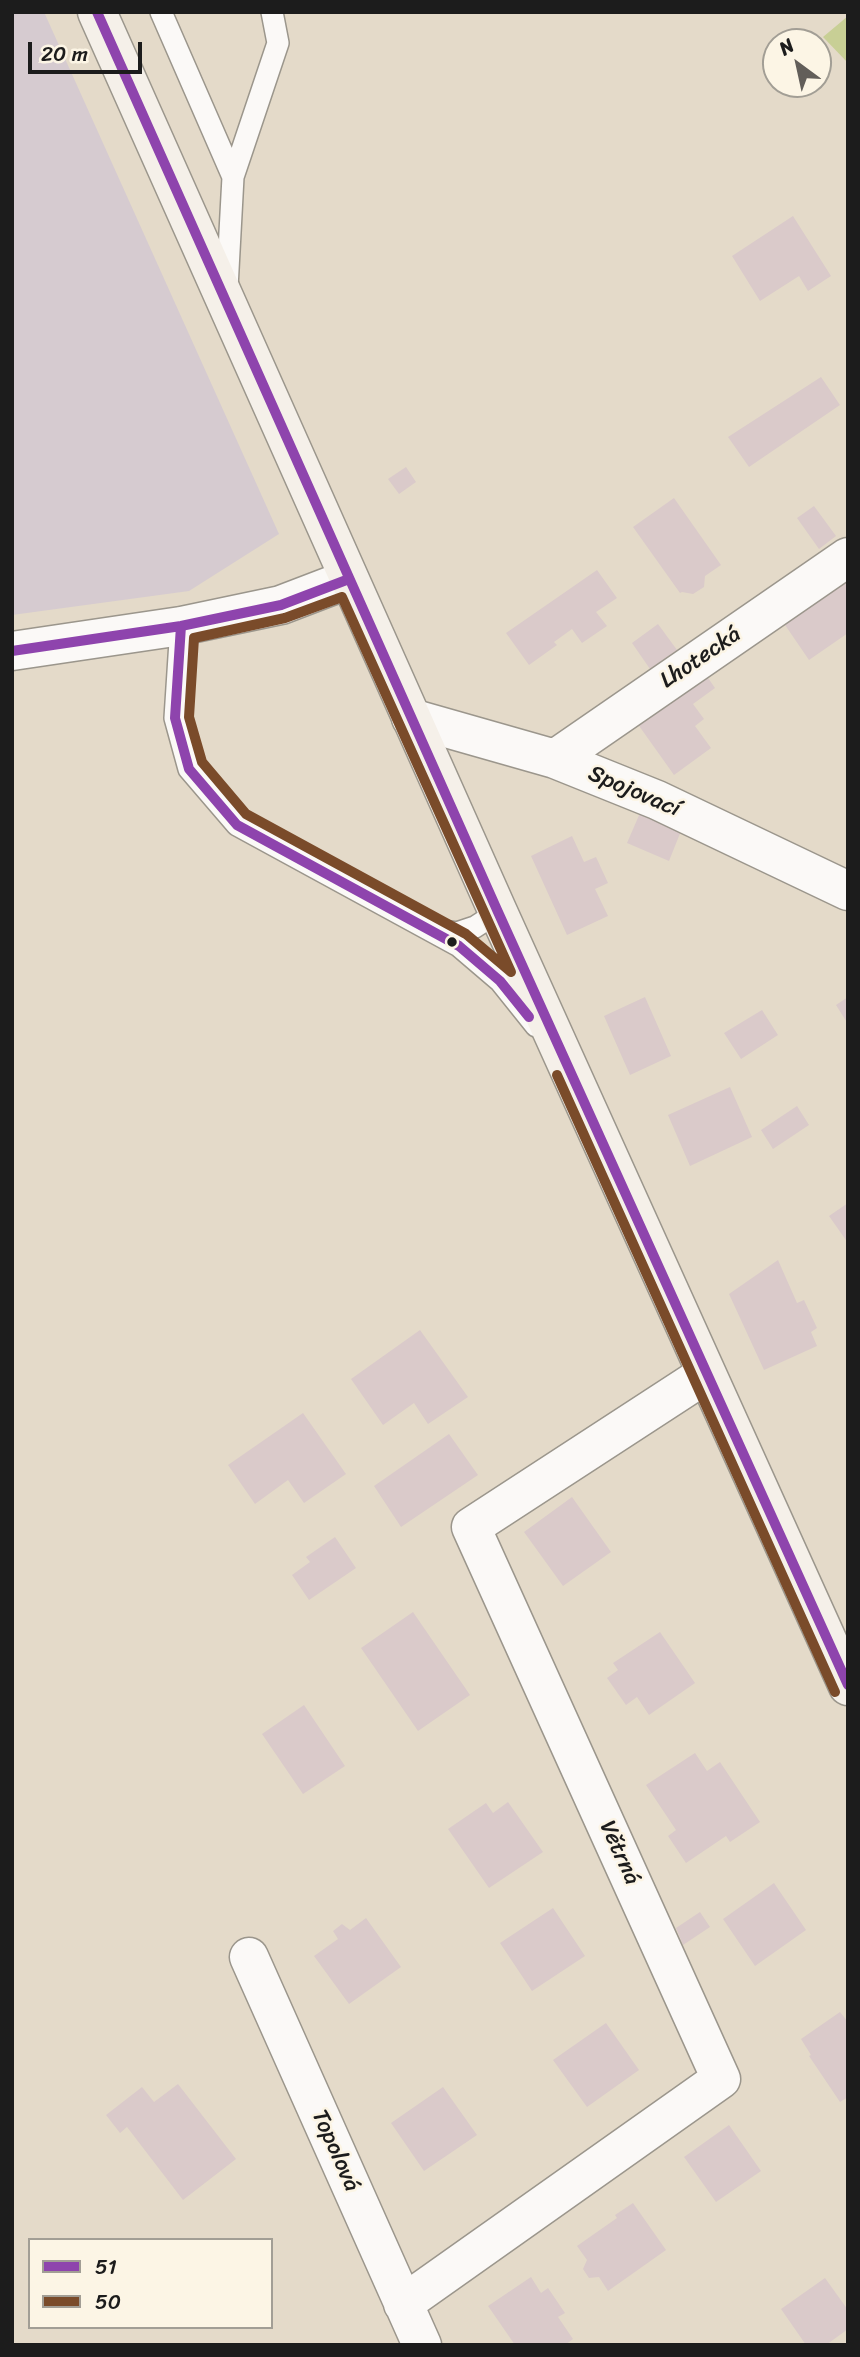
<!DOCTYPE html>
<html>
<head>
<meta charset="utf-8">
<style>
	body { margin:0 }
	#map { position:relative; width:860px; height:2357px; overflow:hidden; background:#e4dac9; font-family:Sriracha,sans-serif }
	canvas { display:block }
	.frame { position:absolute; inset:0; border:14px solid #1c1c1c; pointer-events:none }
	.legend { position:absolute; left:28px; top:2238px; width:245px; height:91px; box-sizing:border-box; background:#fcf5e5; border:2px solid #a29e95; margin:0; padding:9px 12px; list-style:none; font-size:21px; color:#1c1c1c }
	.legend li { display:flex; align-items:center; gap:14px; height:35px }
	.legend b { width:35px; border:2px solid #a29e95 }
	.north { position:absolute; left:762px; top:28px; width:70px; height:70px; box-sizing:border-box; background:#fcf5e5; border:2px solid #a29e95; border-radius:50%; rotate:327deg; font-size:19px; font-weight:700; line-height:28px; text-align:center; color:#1c1c1c }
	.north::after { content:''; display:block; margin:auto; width:24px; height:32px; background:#625e59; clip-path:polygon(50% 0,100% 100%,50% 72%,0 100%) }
	.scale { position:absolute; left:28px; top:42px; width:114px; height:32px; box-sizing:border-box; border:4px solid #1c1c1c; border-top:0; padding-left:9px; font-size:21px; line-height:24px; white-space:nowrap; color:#1c1c1c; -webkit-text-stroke:5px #fcf5e5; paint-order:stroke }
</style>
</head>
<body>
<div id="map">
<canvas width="860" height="2357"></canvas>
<div class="frame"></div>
<ul class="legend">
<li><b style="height:9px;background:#8e44ad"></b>51</li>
<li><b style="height:9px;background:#7a4b2a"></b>50</li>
</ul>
<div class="north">N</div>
<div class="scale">20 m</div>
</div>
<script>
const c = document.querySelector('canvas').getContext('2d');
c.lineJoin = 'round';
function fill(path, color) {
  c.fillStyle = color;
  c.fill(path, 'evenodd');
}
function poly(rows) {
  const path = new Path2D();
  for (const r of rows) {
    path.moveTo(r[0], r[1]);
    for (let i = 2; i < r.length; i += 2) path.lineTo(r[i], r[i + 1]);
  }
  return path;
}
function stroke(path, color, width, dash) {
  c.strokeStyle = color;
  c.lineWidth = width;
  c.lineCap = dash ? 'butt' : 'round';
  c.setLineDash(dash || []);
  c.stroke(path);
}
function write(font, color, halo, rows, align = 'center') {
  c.font = font + ' Sriracha,sans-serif';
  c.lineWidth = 5;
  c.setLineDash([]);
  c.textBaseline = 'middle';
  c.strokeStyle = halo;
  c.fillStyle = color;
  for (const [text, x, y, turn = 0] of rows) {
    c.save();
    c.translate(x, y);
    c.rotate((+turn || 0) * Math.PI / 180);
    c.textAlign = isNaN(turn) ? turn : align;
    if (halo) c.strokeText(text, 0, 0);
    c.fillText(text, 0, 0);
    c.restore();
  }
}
fill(poly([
	[12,12,44,12,279,534,189,591,12,615]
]), '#d6cbd0');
fill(poly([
	[848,16,848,63,823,37]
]), '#c8cf95');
fill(poly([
	[793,216,831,276,808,291,799,276,760,301,732,256],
	[821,377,840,405,749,467,728,437],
	[406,467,416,482,399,494,388,479],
	[674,498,721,565,705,576,704,587,693,594,682,592,680,593,633,527],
	[814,506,836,536,819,549,797,518],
	[597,570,617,598,596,612,607,626,582,643,572,629,554,642,557,645,529,665,506,633],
	[848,576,848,633,809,660,783,622],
	[658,624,677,650,650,669,632,643],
	[706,675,715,688,693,704,704,719,695,726,711,748,674,775,637,723],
	[640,813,681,831,669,861,627,843],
	[572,836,584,862,596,857,608,883,595,889,608,916,567,935,531,856],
	[645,997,671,1056,630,1075,604,1016],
	[848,997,848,1024,836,1005],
	[762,1010,778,1035,741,1059,724,1033],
	[730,1087,752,1137,690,1166,668,1115],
	[797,1106,809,1125,773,1149,761,1130],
	[848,1203,848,1243,829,1216],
	[778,1260,797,1303,804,1300,817,1328,811,1332,817,1346,764,1370,729,1294],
	[420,1330,468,1397,428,1424,414,1403,383,1425,351,1379],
	[303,1413,346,1474,304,1503,288,1480,255,1504,228,1465],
	[449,1434,478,1475,401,1527,374,1486],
	[572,1497,611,1552,563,1586,524,1532],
	[335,1537,356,1568,309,1600,292,1575,310,1562,306,1557],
	[413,1612,470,1695,418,1731,361,1648],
	[660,1632,695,1683,649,1715,637,1697,626,1705,607,1678,618,1670,613,1663],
	[304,1705,345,1766,303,1794,262,1734],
	[695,1753,707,1771,720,1762,760,1822,730,1842,726,1836,686,1863,668,1836,676,1830,646,1785],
	[508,1802,543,1852,489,1888,448,1829,486,1803,493,1813],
	[774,1883,806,1930,755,1966,723,1919],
	[553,1908,585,1956,532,1991,500,1943],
	[700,1912,710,1927,683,1945,676,1928],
	[366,1918,401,1967,349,2004,314,1956,338,1939,333,1931,342,1924,350,1930],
	[840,2012,848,2022,848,2097,840,2102,809,2056,811,2055,801,2039],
	[606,2023,639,2070,587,2107,553,2060],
	[178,2084,236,2159,183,2200,127,2127,120,2133,106,2115,142,2087,154,2102],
	[443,2087,477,2135,424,2171,391,2123],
	[729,2125,761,2171,716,2202,684,2157],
	[633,2203,666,2250,608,2291,599,2277,589,2278,583,2269,587,2260,577,2246,617,2218,615,2215],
	[531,2277,541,2293,548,2288,565,2313,558,2317,573,2339,565,2345,515,2345,488,2306],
	[825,2278,848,2310,848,2329,826,2345,806,2345,781,2309]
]), '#dacaca');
const service = poly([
	[161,12,233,177],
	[227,288,233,177,278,43,272,12],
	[181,626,175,718,189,769,237,825,459,946,500,981,536,1026],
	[435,930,457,933,475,927,498,912]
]);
const minor = poly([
	[411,718,555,759,657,800,848,891],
	[555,759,848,557],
	[249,1957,422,2345],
	[403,2304,721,2079,471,1527,706,1374]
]);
const tertiary = poly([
	[12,651,181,626,281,605,349,579]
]);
const secondary = poly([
	[97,12,498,912,848,1686]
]);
stroke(service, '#9b968c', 24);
stroke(minor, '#9b968c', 41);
stroke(tertiary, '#9b968c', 41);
stroke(secondary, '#9b968c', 41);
stroke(service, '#fbf9f7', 21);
stroke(minor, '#fbf9f7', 38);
stroke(tertiary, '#fbf9f7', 38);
stroke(secondary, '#f5f0e9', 38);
stroke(poly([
	[97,12,498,912,848,1685],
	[181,626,175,718,189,769,237,825,459,946,500,981,529,1017],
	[12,651,181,626,281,605,349,579]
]), '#8e44ad', 10);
stroke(poly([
	[342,597,511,972,466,934,246,814,202,762,189,717,194,638,285,618,342,597],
	[557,1075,835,1692]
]), '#7a4b2a', 10);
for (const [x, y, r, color] of [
	[452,942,6,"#1c1c1c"]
]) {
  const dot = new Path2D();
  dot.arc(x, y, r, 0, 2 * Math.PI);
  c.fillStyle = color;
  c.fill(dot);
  stroke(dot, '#fcf5e5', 2.5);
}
write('23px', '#1c1c1c', '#fcf5e5', [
	["Lhotecká",701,658,-34],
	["Spojovací",634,792,23],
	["Větrná",619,1853,66],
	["Topolová",335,2151,66]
]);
</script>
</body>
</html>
